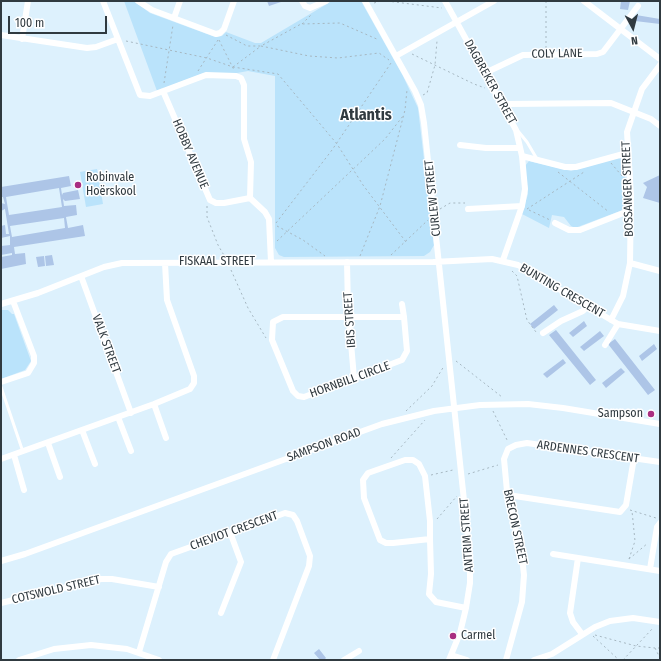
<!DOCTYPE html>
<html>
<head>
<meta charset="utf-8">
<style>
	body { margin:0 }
	#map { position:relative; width:661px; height:661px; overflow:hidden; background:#ddf1fd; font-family:"Fira Sans Condensed",sans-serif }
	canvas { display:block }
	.frame { position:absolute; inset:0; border:2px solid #303a40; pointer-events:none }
	.north { position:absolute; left:613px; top:8px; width:40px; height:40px; -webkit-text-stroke:3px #fff; paint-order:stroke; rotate:173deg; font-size:11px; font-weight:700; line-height:16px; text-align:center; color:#303a40 }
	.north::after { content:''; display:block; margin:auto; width:14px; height:18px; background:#303a40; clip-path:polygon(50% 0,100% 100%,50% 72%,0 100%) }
	.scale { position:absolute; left:8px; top:16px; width:99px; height:18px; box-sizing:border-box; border:2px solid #303a40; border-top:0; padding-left:5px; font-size:12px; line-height:14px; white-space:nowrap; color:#303a40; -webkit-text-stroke:3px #fff; paint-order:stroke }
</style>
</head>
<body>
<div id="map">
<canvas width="661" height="661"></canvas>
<div class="frame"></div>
<div class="north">N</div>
<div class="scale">100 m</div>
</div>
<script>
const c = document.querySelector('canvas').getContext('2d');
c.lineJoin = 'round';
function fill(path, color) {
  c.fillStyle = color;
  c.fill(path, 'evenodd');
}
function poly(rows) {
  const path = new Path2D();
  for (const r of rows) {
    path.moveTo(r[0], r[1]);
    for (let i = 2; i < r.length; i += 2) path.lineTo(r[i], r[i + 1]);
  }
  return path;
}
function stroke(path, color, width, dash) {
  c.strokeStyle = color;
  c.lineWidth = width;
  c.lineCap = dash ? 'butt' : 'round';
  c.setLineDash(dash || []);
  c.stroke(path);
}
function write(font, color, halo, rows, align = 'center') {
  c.font = font + ' "Fira Sans Condensed",sans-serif';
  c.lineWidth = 3;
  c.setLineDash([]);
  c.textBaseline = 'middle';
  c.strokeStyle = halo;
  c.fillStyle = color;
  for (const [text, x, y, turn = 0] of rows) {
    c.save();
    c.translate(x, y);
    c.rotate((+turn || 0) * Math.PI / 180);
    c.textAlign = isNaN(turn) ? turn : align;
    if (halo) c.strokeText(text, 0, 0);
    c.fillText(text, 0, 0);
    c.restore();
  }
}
fill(poly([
	[124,1,134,1,150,13,215,37,222,36,226,32,255,43,261,43,332,1,361,1,403,76,418,108,434,245,430,252,424,256,284,257,279,255,275,248,275,76,248,71,237,73,204,73,157,91],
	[618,158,622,159,624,162,628,208,575,228,571,226,564,217,552,215,549,228,522,214,528,194,525,166,529,161,571,171],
	[97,169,103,204,86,207,80,172],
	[1,310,8,310,12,314,14,314,31,361,25,370,1,379]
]), '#bae3fb');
fill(poly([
	[267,1,281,1,281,2,269,6],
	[621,1,630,1,628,10,620,9],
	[636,15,660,19,660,24,635,21],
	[660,175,660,203,643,198,647,187,643,183],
	[69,176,71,186,61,188,62,195,63,193,78,190,80,199,65,201,63,199,64,206,76,205,77,215,66,217,68,228,83,225,85,236,14,247,15,254,25,253,26,264,1,269,1,257,12,255,12,253,1,255,1,246,10,245,10,236,1,238,1,226,5,225,6,234,9,234,5,209,1,211,1,203,5,204,3,197,1,197,1,187],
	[59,188,62,207,9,215,6,197],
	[64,218,65,228,12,237,10,226],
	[52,255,54,265,46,266,45,256],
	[44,256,45,266,38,267,36,257],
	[554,305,558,310,534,329,530,324],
	[584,321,587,326,573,337,569,333],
	[556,330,596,380,590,385,549,335],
	[600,331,604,336,584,351,580,347],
	[615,339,655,390,648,395,608,344],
	[654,344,657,349,642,361,639,356],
	[563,359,566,363,547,378,543,374],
	[621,368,625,372,606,388,602,383],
	[319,649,326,658,324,660,320,660,314,653]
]), '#adc5e7');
stroke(poly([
	[387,1,442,8],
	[546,1,546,48],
	[374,3,381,1],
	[302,24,311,15],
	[226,35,247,46,261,46,301,24,340,23,379,40],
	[219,40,234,70],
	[126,41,207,58,233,67,278,74,337,144,363,185,406,242],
	[412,54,474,84,485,88],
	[233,67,261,46,309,56,338,58,379,53,389,60],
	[198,71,218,40],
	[164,83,173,25],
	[423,95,427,93,435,65,437,41],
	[611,163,622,176],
	[558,172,609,212],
	[207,206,207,217,218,245,225,257],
	[440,209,450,203,465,203],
	[527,209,584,172],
	[529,210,550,220],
	[276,223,332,150,391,63],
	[277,226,303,240,325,256],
	[277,241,385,139,403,116],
	[391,255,428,220],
	[360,256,380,206,405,110,407,90],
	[231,270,248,308,266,338],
	[512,271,517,276,527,320,536,332],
	[456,361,502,397],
	[406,411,432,386,444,366],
	[493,411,508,442],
	[391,458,425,420],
	[468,474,498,465],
	[431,475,453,470],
	[630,510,656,518],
	[437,519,457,496],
	[629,559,635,541,632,511],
	[629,559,648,543],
	[595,635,636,646,655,648],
	[593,636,619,660],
	[660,648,655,648,660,658],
	[623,660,653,628]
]), '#a6b7c1', 1, [2, 3]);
stroke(poly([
	[518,131,527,142,537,159],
	[1,387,23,452]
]), '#fff', 3);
stroke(poly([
	[103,1,140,95,150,96,206,75,236,76,241,78,244,85,244,139,251,162,250,198],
	[138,1,152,10,216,34,220,33,224,29,234,1],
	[302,1,305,6,310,8,326,1],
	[365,1,415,91,421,105,424,123,470,557,470,583,466,608,460,633,449,660],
	[445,1,516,130,522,156,525,189,522,206,503,260],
	[584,1,660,59],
	[174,18,180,1],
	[1,35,87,48,96,47,118,39],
	[22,39,28,1],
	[396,56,494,1],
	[485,73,523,55,597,54,603,52,638,6],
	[163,91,210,200,216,203,224,203,250,198],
	[503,106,508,104,611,103,651,119,660,126],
	[460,145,486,148,520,148],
	[522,156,565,167,576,167,627,153],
	[250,198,265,212,269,219,271,262],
	[468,209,522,206],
	[555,223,569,230,580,230,631,210],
	[347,262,348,308,354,378],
	[630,263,660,271],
	[81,276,131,413],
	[1,304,38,293,104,267,122,263,433,262,492,259,518,265,618,324,660,331],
	[402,304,404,317,407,351,402,360,304,397,298,396,293,391,272,340,273,322,283,317,404,317],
	[611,320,623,296,630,263,631,196,627,132,642,89,660,65],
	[543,333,561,321,583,311,588,306],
	[605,345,618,324],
	[1,382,28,373,34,363,34,356,13,301],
	[154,404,166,438],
	[118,417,131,451],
	[82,430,95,464],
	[48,443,60,477],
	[14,455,24,490],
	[1,459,154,404,190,389,194,383,194,376,167,300,165,263],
	[508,495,620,512,626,505,634,458],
	[430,539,393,543,386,543,380,540,364,498,363,480,368,473,405,460,413,460,419,464,425,476,430,521,430,539,431,574,429,594,436,602,466,608],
	[553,554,660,571],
	[578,558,570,613,573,622,582,634],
	[1,561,25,554,382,424,434,411,480,405,528,404,563,408,660,424],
	[650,569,657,527,660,523],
	[1,603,101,579,112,579,159,587],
	[221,613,241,562,230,532],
	[139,652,166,562,171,554,285,513,293,515,297,521,310,556,309,566,273,660],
	[451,655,467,660],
	[19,660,54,649,91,645,127,649,159,660],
	[344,660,359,651],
	[506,660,522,602,524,575,521,548,508,502,504,459,508,449,516,445,527,443,660,462],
	[534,660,552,654,595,627,610,621,633,618,660,622]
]), '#fff', 6);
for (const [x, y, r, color] of [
	[78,185,4,"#a92e81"],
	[651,414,4,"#a92e81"],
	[453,636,4,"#a92e81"]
]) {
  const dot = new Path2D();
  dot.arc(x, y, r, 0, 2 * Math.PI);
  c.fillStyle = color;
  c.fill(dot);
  stroke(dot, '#fff', 1.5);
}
write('12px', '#303a40', '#fff', [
	["COLY LANE",557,54,-1],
	["DAGBREKER STREET",490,82,61],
	["HOBBY AVENUE",190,154,67],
	["BOSSANGER STREET",628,189,-92],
	["CURLEW STREET",433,198,-96],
	["FISKAAL STREET",217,262],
	["BUNTING CRESCENT",562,291,30],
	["IBIS STREET",350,320,-94],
	["VALK STREET",106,344,70],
	["HORNBILL CIRCLE",350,380,-20],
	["SAMPSON ROAD",324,445,-20],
	["ARDENNES CRESCENT",588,452,8],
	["BRECON STREET",515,527,78],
	["CHEVIOT CRESCENT",234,531,-20],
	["ANTRIM STREET",467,535,-94],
	["COTSWOLD STREET",56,590,-13]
]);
write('12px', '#303a40', '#fff', [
	["Robinvale",86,178],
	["Hoërskool",86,192],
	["Sampson",643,414,"right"],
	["Carmel",461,636]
], 'left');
write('bold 16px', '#303a40', '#fff', [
	["Atlantis",366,116]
]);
</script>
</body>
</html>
